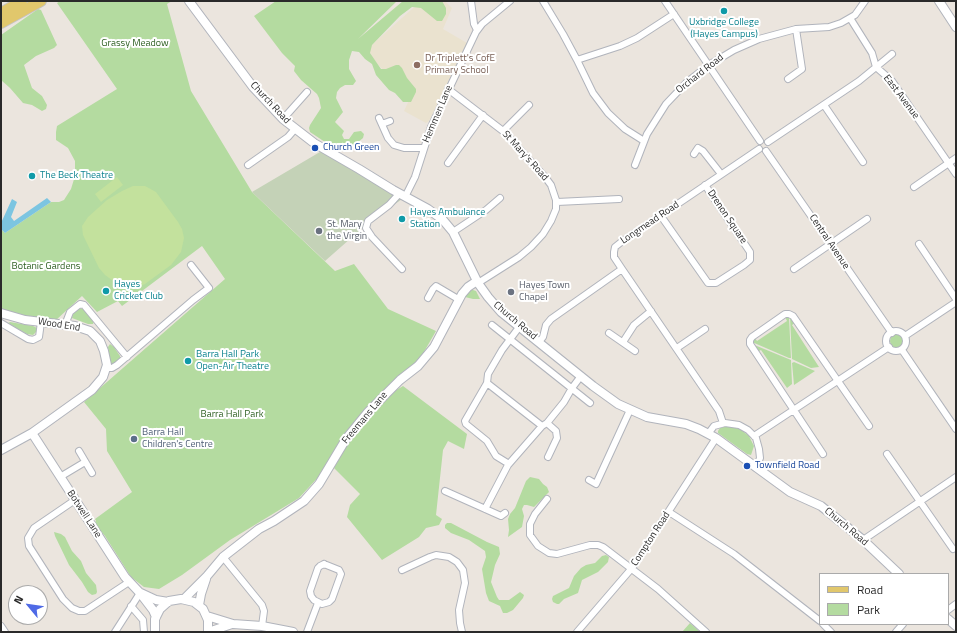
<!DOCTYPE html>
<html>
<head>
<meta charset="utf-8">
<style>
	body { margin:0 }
	#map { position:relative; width:957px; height:633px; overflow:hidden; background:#ebe5de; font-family:"Titillium Web",sans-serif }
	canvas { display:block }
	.frame { position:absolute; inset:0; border:2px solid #2a2a2a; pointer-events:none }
	.legend { position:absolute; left:819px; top:573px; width:130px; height:52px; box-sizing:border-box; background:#fff; border:1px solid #aaa; margin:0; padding:5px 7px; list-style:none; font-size:12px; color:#2a2a2a }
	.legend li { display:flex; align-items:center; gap:8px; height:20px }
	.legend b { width:20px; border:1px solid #aaa }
	.north { position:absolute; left:8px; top:585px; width:40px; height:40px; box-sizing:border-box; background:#fff; border:1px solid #aaa; border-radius:50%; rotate:299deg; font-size:11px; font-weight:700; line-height:16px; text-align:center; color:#2a2a2a }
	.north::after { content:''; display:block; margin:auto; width:14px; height:18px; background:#4f6ae6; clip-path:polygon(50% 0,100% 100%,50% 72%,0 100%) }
</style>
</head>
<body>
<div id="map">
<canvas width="957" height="633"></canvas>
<div class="frame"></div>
<ul class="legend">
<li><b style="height:5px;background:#e1c76c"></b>Road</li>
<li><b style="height:11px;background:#b4dba0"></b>Park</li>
</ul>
<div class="north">N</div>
</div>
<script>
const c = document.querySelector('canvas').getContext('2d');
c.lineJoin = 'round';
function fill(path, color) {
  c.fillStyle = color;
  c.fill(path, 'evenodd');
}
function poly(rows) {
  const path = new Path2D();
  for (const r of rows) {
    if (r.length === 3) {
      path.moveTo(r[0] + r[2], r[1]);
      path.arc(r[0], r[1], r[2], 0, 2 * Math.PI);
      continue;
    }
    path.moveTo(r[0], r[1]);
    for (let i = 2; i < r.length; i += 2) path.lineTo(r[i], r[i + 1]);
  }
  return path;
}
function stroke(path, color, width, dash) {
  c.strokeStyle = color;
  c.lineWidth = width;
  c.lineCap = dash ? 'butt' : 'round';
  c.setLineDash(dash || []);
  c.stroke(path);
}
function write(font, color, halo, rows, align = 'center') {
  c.font = font + ' "Titillium Web",sans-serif';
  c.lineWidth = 4;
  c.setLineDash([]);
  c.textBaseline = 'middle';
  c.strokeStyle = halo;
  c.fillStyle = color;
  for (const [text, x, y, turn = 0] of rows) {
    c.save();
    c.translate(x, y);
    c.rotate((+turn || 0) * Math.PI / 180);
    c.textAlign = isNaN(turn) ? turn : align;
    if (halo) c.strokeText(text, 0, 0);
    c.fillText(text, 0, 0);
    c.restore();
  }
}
fill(poly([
	[421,1,445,1,452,8,443,29,467,43,429,121,426,123,404,111,410,98,365,51]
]), '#eae2cf');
fill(poly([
	[60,1,172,1,167,4,191,91,252,192,335,271,354,264,388,309,436,331,417,364,392,384,322,473,299,498,230,540,182,575,159,589,144,587,131,577,105,536,99,529,95,522,96,521,95,519,132,492,107,451,106,429,84,402,225,279,202,246,122,306,118,301,97,312,82,296,55,321,24,316,1,310,1,229,5,233,51,202,59,202,64,200,71,189,75,176,75,161,68,148,56,140,56,132,57,126,117,89,57,3],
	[276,1,397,1,358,39,403,1,442,1,446,8,446,14,442,21,437,21,421,8,412,7,400,16,372,45,370,53,381,69,386,69,396,65,399,65,402,68,407,78,416,89,416,92,411,102,403,102,395,93,389,90,376,75,372,64,365,59,359,52,352,51,349,60,349,69,356,81,353,85,345,85,340,88,337,92,336,98,343,112,335,122,344,131,342,135,344,139,349,139,354,132,361,131,364,134,363,138,351,148,343,151,325,142,310,132,309,128,310,125,321,108,319,98,317,94,301,80,294,71,295,66,282,53,254,16],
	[38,9,41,10,57,45,54,48,36,56,24,65,32,88,42,96,47,105,46,109,42,111,32,105,23,103,10,88,1,80,1,35],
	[471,290,473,290,476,291,480,299,473,299,465,297],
	[79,308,85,309,94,321,93,324,88,324,72,318,73,313],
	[785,317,789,317,791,358,789,358,752,342,755,338,757,341,787,321],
	[790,317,795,323,792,325,819,367,811,368,792,359],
	[10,322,33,326,37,328,36,332,33,335,27,334,8,323],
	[897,341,7],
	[110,344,114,347,120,356,120,360,113,364,111,364,109,357,108,347],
	[752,344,791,360,792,384,787,388,761,350,757,352],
	[794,362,815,371,794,385,792,363],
	[403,386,467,434,464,449,448,441,443,450,436,515,442,519,439,525,426,528,419,537,382,560,347,517,350,505,360,494,334,468,349,441,372,413,393,392],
	[727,426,740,429,749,436,754,446,751,455,747,454,718,433,718,431,720,428],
	[530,477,539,479,543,484,547,487,549,492,534,507,527,505,524,505,522,509,524,516,522,527,508,537,509,530,508,519,510,514,515,508,526,481],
	[447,523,451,523,487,542,499,547,500,554,495,565,491,582,497,597,499,600,509,600,520,592,524,595,523,598,513,610,507,613,503,613,500,606,489,601,486,593,482,569,486,557,485,551,469,540,451,533,445,528,445,525],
	[54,532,61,534,65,537,72,551,81,561,86,573,96,585,97,592,96,594,92,595,88,592,82,582,69,565,55,536],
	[606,555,609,557,608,562,598,572,582,580,578,593,564,599,559,604,557,604,553,602,552,599,553,596,569,588,574,576,581,568,586,565,595,563,602,556],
	[690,623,700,632,682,632]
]), '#b4dba0');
fill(poly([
	[325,149,405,197,367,224,325,261,252,192]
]), '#c4d2b7');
fill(poly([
	[117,177,123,185,101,202,95,194],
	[133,186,145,186,156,192,178,222,182,229,184,238,181,252,171,265,145,284,134,288,119,285,105,275,99,268,83,235,82,226,88,217,107,200,122,191]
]), '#c3e19d');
fill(poly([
	[47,198,51,202,5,233,1,229,1,223,12,199,17,202,11,217,14,221]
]), '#7cc5e1');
const minor = poly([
	[471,1,474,24,477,30],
	[543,1,563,34,577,60,620,46,637,38,674,14],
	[665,1,760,141],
	[850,18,872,53,876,67,892,81,956,174],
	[577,60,593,93,608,113,625,129,644,141],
	[788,79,802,69,796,29],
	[448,89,503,131,545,177,551,185,556,200,556,209,551,221,543,234,531,247,519,257,478,283],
	[824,105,863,162],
	[379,118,388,138,394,145,404,148,424,148],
	[283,119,307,92],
	[382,124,390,121],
	[503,131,529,105],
	[768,142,859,81,892,54],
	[766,151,892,333],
	[694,154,698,148,703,151,721,174],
	[448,163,483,115],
	[248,165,288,137,295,129],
	[635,165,647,134,666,104,686,83,709,65,734,50,759,39,796,29,829,27,841,23,855,15,865,1],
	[914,187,956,158],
	[399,194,389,205,368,221,366,228,372,237,402,269],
	[405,197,415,177,431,127,476,32,482,24,510,1],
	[557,202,619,199],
	[661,216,708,283,716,283,744,265,750,260,750,252,705,185],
	[453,232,486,210,500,198],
	[919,244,956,299],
	[794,269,867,219],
	[428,298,433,289,436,286,458,299],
	[1,323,28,339,33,340,39,337,41,322],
	[65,325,70,312,80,304,84,305,127,357],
	[492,325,590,403],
	[896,341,10],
	[609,333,635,351],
	[905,336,956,302],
	[539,342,543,337,546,325,551,319,622,269],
	[623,342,634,325,651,311],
	[677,348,705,329],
	[902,350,956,429],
	[107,368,112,368,117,365,193,300,209,288,191,265],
	[487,383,542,426],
	[547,423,556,431,557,438,548,457],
	[723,423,719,411,622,269,614,257,614,252,615,247,620,243,759,149],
	[708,434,714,426,725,423,739,425,748,430,756,438,759,449,760,458,756,468],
	[754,436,889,347],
	[79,451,92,473],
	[823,454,750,344,750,340,752,337,785,314,789,314,793,316,869,426],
	[887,454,953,549],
	[509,464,496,456,487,441,466,424,465,421,487,383,488,374,502,350,520,326],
	[60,477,85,462],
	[589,480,596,484,630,410],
	[445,491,501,516,505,513],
	[547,499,535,514,530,524,530,535,538,546,549,553,557,554,590,545,598,545,603,547,658,589,706,632],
	[75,500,34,528,28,538,29,546,63,599,72,608,79,611,85,611,129,582],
	[485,509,508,465,542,426,547,423,564,402,572,388,581,376],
	[669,512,734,554,820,621],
	[863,540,956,477],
	[223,557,262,605,264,611,262,626],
	[324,564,339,570,341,574,332,599,329,602,322,604,314,600,311,596,310,591,318,568,320,566,324,564],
	[402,570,430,557,436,555,449,557,457,562,463,570,465,583,459,610,460,623,462,632],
	[131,606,143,620,144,632],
	[948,610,956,604],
	[823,624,831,632],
	[1,626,5,632],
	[115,632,140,593],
	[307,632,318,603],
	[577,632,632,568,716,438],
	[896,632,903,624]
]);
const tertiary = poly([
	[189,1,253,87,283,119,314,143,359,169,393,190,428,209,443,220,453,232,478,283,488,297,501,312,593,386,618,404,647,417,686,424,699,429,716,438,790,492,821,506,863,540,899,574],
	[939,1,956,27],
	[1,313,25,320,75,326,90,331,100,341,104,351,107,365,103,377,92,390,32,433,1,450],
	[32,433,125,577,140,593,153,610,156,617],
	[141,593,156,600,168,602],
	[184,599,207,576,223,557,259,529,274,521,304,501,319,484,346,439,368,412,400,380,418,366,434,347,462,294,468,287,477,281],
	[199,605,201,594,206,579],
	[207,616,233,624,262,626,293,632],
	[948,619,956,626],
	[155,632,155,619,160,609,169,601,181,599,194,602,203,609,208,620,208,632],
	[208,632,232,624]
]);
const primary = poly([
	[1,13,22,1],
	[1,23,41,1]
]);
stroke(minor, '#b1b4bc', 8);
stroke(tertiary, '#b1b4bc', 10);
stroke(primary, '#c3c3c3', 12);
stroke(minor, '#fff', 6);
stroke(tertiary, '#fff', 8);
stroke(primary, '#e1c76c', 10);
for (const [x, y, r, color] of [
	[724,11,4,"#0f9aa8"],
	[417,65,4,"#8d6e63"],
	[315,148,4,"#1a4fb4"],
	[32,176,4,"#0f9aa8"],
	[402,219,4,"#0f9aa8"],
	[319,231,4,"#6b7280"],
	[106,291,4,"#0f9aa8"],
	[511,292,4,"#6b7280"],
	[188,361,4,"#0f9aa8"],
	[134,439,4,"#5c6f8a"],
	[747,466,4,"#1a4fb4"]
]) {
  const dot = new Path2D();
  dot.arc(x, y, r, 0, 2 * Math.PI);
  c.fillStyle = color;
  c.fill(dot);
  stroke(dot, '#fff', 1.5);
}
write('10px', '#0d838f', '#fff', [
	["Uxbridge College",724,23,"center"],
	["(Hayes Campus)",724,35,"center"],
	["The Beck Theatre",40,176],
	["Hayes Ambulance",410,213],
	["Station",410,225],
	["Hayes",114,285],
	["Cricket Club",114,297],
	["Barra Hall Park",196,355],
	["Open-Air Theatre",196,367]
], 'left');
write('10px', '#2e5f22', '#fff', [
	["Grassy Meadow",135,44],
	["Botanic Gardens",46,267],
	["Barra Hall Park",232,415]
]);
write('10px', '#785e54', '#fff', [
	["Dr Triplett's CofE",425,59],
	["Primary School",425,71]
], 'left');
write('10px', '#2a2a2a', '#fff', [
	["Orchard Road",700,74,-38],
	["East Avenue",901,97,53],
	["Church Road",270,103,47],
	["Hemmen Lane",438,114,-67],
	["St Mary's Road",525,156,48],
	["Drenon Square",727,217,56],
	["Longmead Road",650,223,-34],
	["Central Avenue",829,242,56],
	["Church Road",515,321,40],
	["Wood End",59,325,9],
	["Freemans Lane",365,418,-50],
	["Botwell Lane",84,514,57],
	["Church Road",846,527,40],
	["Compton Road",651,539,-57]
]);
write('10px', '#164399', '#fff', [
	["Church Green",323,148],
	["Townfield Road",755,466]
], 'left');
write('10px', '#5b616d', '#fff', [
	["St. Mary",327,225],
	["the Virgin",327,237],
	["Hayes Town",519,286],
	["Chapel",519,298]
], 'left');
write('10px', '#4e5e75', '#fff', [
	["Barra Hall",142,433],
	["Children's Centre",142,445]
], 'left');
</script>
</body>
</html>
